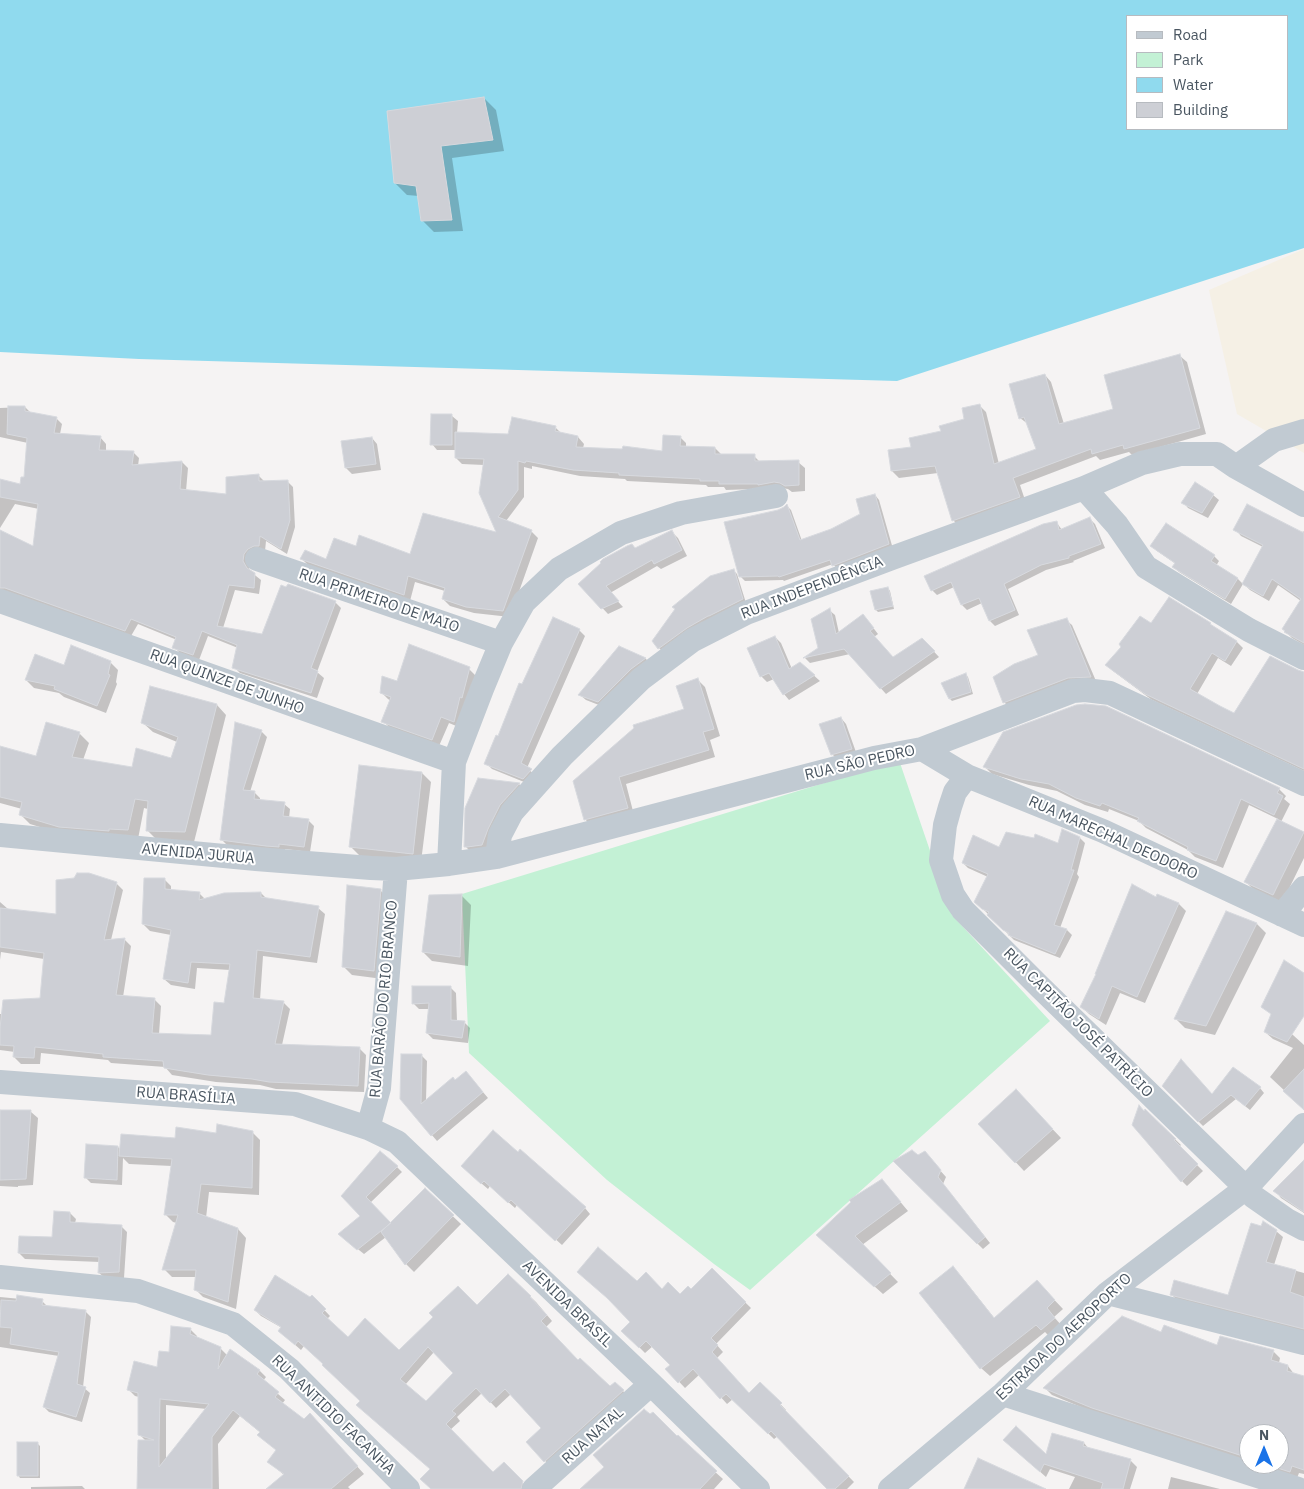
<!DOCTYPE html>
<html>
<head>
<meta charset="utf-8">
<style>
	body { margin:0 }
	#map { position:relative; width:1304px; height:1489px; overflow:hidden; background:#f5f3f3; font-family:"IBM Plex Sans",sans-serif }
	canvas { display:block }
	.legend { position:absolute; left:1126px; top:15px; width:162px; height:115px; box-sizing:border-box; background:#fff; border:1px solid #b7bbc0; margin:0; padding:6px 9px; list-style:none; font-size:15px; color:#4a5661 }
	.legend li { display:flex; align-items:center; gap:10px; height:25px }
	.legend b { width:25px; border:1px solid #b7bbc0 }
	.north { position:absolute; left:1239px; top:1424px; width:50px; height:50px; box-sizing:border-box; background:#fff; border:1px solid #b7bbc0; border-radius:50%; rotate:0deg; font-size:14px; font-weight:700; line-height:20px; text-align:center; color:#4a5661 }
	.north::after { content:''; display:block; margin:auto; width:18px; height:22px; background:#1a73e8; clip-path:polygon(50% 0,100% 100%,50% 72%,0 100%) }
</style>
</head>
<body>
<div id="map">
<canvas width="1304" height="1489"></canvas>
<ul class="legend">
<li><b style="height:6px;background:#c1cad2"></b>Road</li>
<li><b style="height:14px;background:#c3f1d5"></b>Park</li>
<li><b style="height:14px;background:#90daee"></b>Water</li>
<li><b style="height:14px;background:#cdcfd5"></b>Building</li>
</ul>
<div class="north">N</div>
</div>
<script>
const c = document.querySelector('canvas').getContext('2d');
c.lineJoin = 'round';
function fill(path, color) {
  c.fillStyle = color;
  c.fill(path, 'evenodd');
}
function poly(rows) {
  const path = new Path2D();
  for (const r of rows) {
    path.moveTo(r[0], r[1]);
    for (let i = 2; i < r.length; i += 2) path.lineTo(r[i], r[i + 1]);
  }
  return path;
}
function stroke(path, color, width, dash) {
  c.strokeStyle = color;
  c.lineWidth = width;
  c.lineCap = dash ? 'butt' : 'round';
  c.setLineDash(dash || []);
  c.stroke(path);
}
function write(font, color, halo, rows, align = 'center') {
  c.font = font + ' "IBM Plex Sans",sans-serif';
  c.lineWidth = 4;
  c.setLineDash([]);
  c.textBaseline = 'middle';
  c.strokeStyle = halo;
  c.fillStyle = color;
  for (const [text, x, y, turn = 0] of rows) {
    c.save();
    c.translate(x, y);
    c.rotate((+turn || 0) * Math.PI / 180);
    c.textAlign = isNaN(turn) ? turn : align;
    if (halo) c.strokeText(text, 0, 0);
    c.fillText(text, 0, 0);
    c.restore();
  }
}
fill(poly([
	[899,760,952,915,1050,1021,750,1290,714,1264,607,1180,469,1053,462,894]
]), '#c3f1d5');
fill(poly([
	[1304,249,1304,453,1237,414,1209,290]
]), '#f5f0e5');
fill(poly([
	[0,0,1304,0,1304,248,897,381,139,359,0,352],
	[1128,16,1288,16,1288,129,1128,129]
]), '#90daee');
fill(poly([
	[484,98,496,110,504,151,452,158,463,231,434,232,422,220,419,196,407,195,395,183],
	[1180,356,1187,362,1206,434,1132,455,1129,452,1100,460,1096,456,1020,485,1026,503,960,527,953,520,938,473,899,478,892,471,913,448,966,420,979,405,986,412,999,464,1038,450,1028,424,1020,418,1045,375,1051,382,1064,424,1115,410],
	[25,407,31,413,56,418,62,424,60,434,100,437,106,444,106,451,133,452,139,458,138,466,182,462,188,468,186,491,228,496,258,475,265,482,287,481,293,487,295,527,287,554,266,541,265,551,250,560,249,568,251,572,261,580,259,594,235,590,223,628,262,636,335,602,341,608,317,672,324,678,317,698,240,673,234,667,238,648,208,636,199,660,180,653,174,647,177,640,138,624,131,636,0,595,0,532,34,548,39,509,15,504,0,528,0,480,21,485,25,478,28,443,0,437,0,408],
	[452,416,458,421,457,433,509,435,555,427,562,434,578,437,584,444,583,448,663,452,680,437,686,443,686,447,715,448,721,454,754,456,761,463,798,462,805,468,805,491,792,492,788,489,781,488,726,490,724,487,708,487,706,485,627,481,625,479,580,476,532,466,532,469,524,467,524,497,506,521,531,531,538,538,510,617,474,613,450,606,443,599,445,591,415,582,410,601,308,565,302,559,326,561,356,547,411,555,498,534,484,465,462,464,456,458,456,450,437,450,432,444],
	[372,438,377,444,381,470,352,474,346,468],
	[875,495,879,500,893,549,838,570,833,564,784,581,783,580,745,581,740,576,779,511,787,506,791,510,802,541,832,530,862,514],
	[1213,495,1219,500,1208,518,1188,508,1183,502],
	[1090,519,1095,524,1105,548,1073,561,1074,562,1046,570,1008,589,1019,615,995,626,990,621,982,603,967,610,962,605,954,587,937,595,932,590,1057,523,1062,530],
	[1235,529,1302,533,1303,531,1304,532,1304,645,1292,638,1286,632,1301,601,1278,585,1269,601,1250,590,1244,584,1263,547,1241,536],
	[672,532,678,538,687,556,661,569,657,566,610,593,623,607,608,614,580,584,636,549],
	[1152,546,1214,556,1219,561,1216,566,1238,579,1243,584,1231,604,1179,572,1174,567,1176,564,1157,551],
	[733,570,737,574,746,603,663,652,659,648],
	[888,588,890,591,894,609,878,612,876,610,872,592],
	[829,610,835,615,839,633,868,621,878,634,874,637,893,658,922,639,939,657,886,694,850,654,810,663,805,658,819,648],
	[1066,620,1072,625,1096,681,1010,708,1004,702],
	[1210,624,1216,630,1237,642,1243,648,1231,666,1218,658,1197,694,1235,715,1304,673,1304,771,1152,700,1113,671,1107,665,1152,625],
	[579,630,585,636,527,768,536,776,529,784,492,769,486,763,523,686],
	[775,637,781,643,792,669,800,663,820,681,789,700,784,694,774,679,767,682,761,676],
	[620,647,646,659,651,664,604,707,586,700,580,695],
	[110,662,118,670,116,682,117,684,106,713,64,697,59,693,34,688,26,680,64,666],
	[469,669,476,676,461,728,449,723,439,746,390,728,383,721,391,701,388,699,381,692],
	[966,675,968,677,973,694,952,701,950,699],
	[698,680,705,687,720,736,710,740,715,757,626,784,634,815,592,827,585,819,636,728,685,710],
	[217,705,226,715,194,842,157,840,147,830,148,809,144,808,138,839,69,836,30,824,20,814,22,809,0,803,0,747,37,757,79,733,89,743,83,760,133,768,172,759,177,742,153,732,143,723],
	[841,718,846,724,857,755,838,760,832,754],
	[261,731,267,737,250,792,254,792,260,798,260,801,284,804,290,809,289,818,308,820,314,826,310,852,285,849,284,852,228,846,222,840],
	[985,767,1279,789,1286,796,1284,799,1290,804,1281,822,1304,832,1304,858,1282,903,1255,891,1246,882,1278,819,1249,805,1223,868,1195,857,1188,850,1146,828,1139,821,1109,809,1108,812,1085,805,1057,791,1029,785,992,774],
	[422,773,431,782,421,862,360,856,351,847],
	[519,784,524,789,487,851,471,852,465,846,467,809],
	[1080,838,1085,843,1077,874,1079,877,1060,928,1067,930,1072,935,1060,958,1014,940,976,902,988,877,968,868,963,863,1000,848,1059,845],
	[164,879,171,886,171,890,199,893,205,899,261,893,267,899,318,908,325,914,317,963,263,956,260,1000,284,1003,290,1009,282,1045,359,1048,366,1055,364,1092,276,1089,260,1085,216,1082,172,1075,165,1067,111,1063,108,1060,41,1053,40,1064,21,1064,14,1057,15,1052,0,1050,0,1014,3,1014,41,999,44,959,1,952,0,960,0,902,8,909,57,916,116,883,123,890,111,940,124,939,131,946,123,997,154,999,161,1006,159,1034,213,1036,226,1005,230,970,197,968,195,989,171,985,164,979,171,935,150,931,143,924],
	[380,890,389,899,383,979,352,975,343,966],
	[462,896,471,905,468,966,432,961,423,952],
	[1158,896,1179,904,1186,911,1145,1003,1120,993,1106,1025,1089,1014,1081,1006],
	[1227,913,1257,924,1266,933,1215,1035,1185,1028,1176,1019],
	[450,987,456,993,457,1021,464,1022,470,1028,468,1043,433,1039,427,1033,430,1009,419,1009,413,1003],
	[1272,1016,1304,1045,1304,1109,1270,1077,1293,1048,1273,1039,1265,1032],
	[422,1056,427,1061,426,1101,455,1082,472,1079,488,1098,437,1141,401,1099],
	[1163,1086,1212,1096,1260,1088,1264,1093,1250,1110,1236,1099,1203,1126],
	[1025,1100,1061,1138,1024,1171,980,1124],
	[1146,1111,1181,1145,1179,1147,1203,1171,1187,1186,1182,1181,1144,1113],
	[0,1112,31,1112,38,1118,33,1185,18,1186,18,1187,0,1186],
	[252,1132,260,1140,259,1195,209,1192,206,1218,238,1229,246,1238,236,1309,203,1297,195,1289,196,1277,172,1277,164,1269,177,1223,173,1222,165,1214,172,1166,129,1164,123,1158,122,1185,91,1183,85,1177,118,1147,121,1150,176,1139,217,1134],
	[918,1156,930,1159,946,1177,943,1184,990,1243,983,1249,895,1162],
	[397,1167,402,1172,370,1203,391,1224,425,1190,461,1224,414,1272,406,1264,386,1237,364,1254,339,1234,362,1216,343,1196],
	[468,1172,585,1208,590,1214,562,1245,517,1205,515,1208,490,1186,488,1189],
	[1304,1176,1304,1213,1281,1198,1275,1191],
	[882,1180,908,1211,862,1245,898,1282,883,1294,826,1243],
	[70,1213,76,1219,75,1223,121,1226,127,1232,124,1278,105,1278,99,1273,100,1262,25,1259,19,1253,54,1239],
	[1276,1231,1283,1237,1274,1265,1304,1273,1304,1333,1178,1301,1171,1294,1228,1296],
	[712,1270,751,1308,716,1344,723,1352,717,1358,749,1394,760,1383,786,1410,785,1411,854,1482,847,1489,829,1489,778,1436,774,1439,733,1399,727,1404,700,1374,685,1388,667,1369,671,1365,653,1346,645,1353,623,1331,632,1322,637,1282,680,1296,691,1291],
	[508,1275,536,1302,552,1321,546,1327,578,1362,610,1388,615,1383,628,1396,550,1466,527,1442,542,1428,511,1394,496,1408,482,1393,457,1417,460,1421,450,1430,494,1474,504,1464,528,1488,527,1489,432,1489,431,1469,325,1364,304,1346,301,1350,279,1331,282,1328,261,1316,255,1310,311,1298,312,1297,330,1316,327,1319,348,1338,399,1352,477,1307],
	[434,1352,455,1373,426,1402,405,1385],
	[961,1276,995,1319,1045,1290,1063,1309,1054,1317,1062,1326,1050,1337,1045,1332,990,1376,981,1368,921,1293],
	[0,1297,42,1301,48,1307,86,1312,91,1317,83,1387,90,1393,82,1422,49,1412,44,1407,59,1356,0,1347],
	[190,1329,197,1336,197,1338,221,1349,228,1356,259,1370,266,1377,263,1381,285,1400,282,1404,304,1421,317,1422,364,1474,348,1487,350,1489,276,1489,284,1475,269,1462,277,1451,261,1433,240,1416,218,1444,219,1489,138,1489,146,1441,139,1434,139,1397,135,1396,128,1389,159,1368],
	[166,1405,207,1409,166,1461],
	[1162,1334,1218,1346,1273,1351,1280,1358,1279,1363,1288,1366,1294,1374,1304,1377,1304,1474,1299,1473,1297,1478,1253,1464,1279,1464,1279,1434,1249,1434,1249,1463,1100,1415,1052,1395,1045,1388],
	[1053,1434,1084,1443,1089,1449,1131,1461,1137,1467,1130,1489,1069,1489,1075,1477,1050,1469,1046,1477,1011,1446,1046,1456],
	[677,1438,723,1479,714,1489,582,1489],
	[37,1443,40,1446,40,1478,20,1478,18,1475],
	[1171,1477,1220,1489,1168,1489],
	[82,1486,85,1489,31,1489,31,1487]
]), '#0003');
const building = poly([
	[484,97,493,140,441,146,452,220,421,221,416,186,394,183,387,111,484,97],
	[1180,354,1200,428,1124,449,1123,445,1092,454,1091,449,1013,478,1020,497,952,521,935,466,891,471,888,450,911,447,909,438,941,431,939,426,964,419,962,408,980,404,994,464,1036,449,1024,417,1019,419,1009,384,1045,374,1059,424,1113,409,1104,375,1180,354],
	[8,406,25,406,25,411,57,417,54,433,101,436,99,450,134,451,132,465,182,461,180,489,226,494,226,477,259,474,259,481,288,480,290,520,281,549,260,536,259,546,254,546,248,549,244,554,243,561,247,568,255,573,254,588,229,585,217,626,262,634,281,585,286,587,288,584,336,601,311,668,318,671,311,693,232,668,237,645,202,631,193,655,172,648,176,637,131,619,125,631,5,588,0,588,0,530,33,546,38,504,0,497,0,479,20,484,21,477,24,477,27,438,7,434,8,406],
	[431,414,452,414,452,445,430,445,431,414],
	[512,417,556,426,555,431,578,436,576,447,622,449,623,446,662,451,663,435,681,436,680,446,715,447,715,454,755,454,755,461,799,460,799,485,785,486,780,483,774,482,758,485,758,484,719,484,719,481,700,481,700,479,619,475,619,473,573,470,526,461,525,463,518,461,518,490,498,517,532,530,503,611,466,607,442,599,445,588,408,576,404,595,300,559,305,550,326,559,334,538,356,546,359,535,410,554,423,513,496,532,479,493,484,459,455,458,455,432,508,434,512,417],
	[372,437,376,464,345,468,341,441,372,437],
	[1195,482,1214,494,1202,513,1181,503,1195,482],
	[875,494,889,544,832,566,830,560,779,577,778,576,739,577,724,522,778,510,784,507,787,504,800,540,831,529,860,514,856,499,875,494],
	[1247,504,1304,533,1304,643,1284,632,1285,631,1282,629,1301,599,1272,579,1263,596,1242,584,1263,545,1233,530,1247,504],
	[1090,517,1101,544,1069,556,1069,558,1041,565,1004,584,1015,610,989,621,979,598,961,605,951,582,931,591,924,576,1043,524,1057,521,1059,530,1090,517],
	[1166,523,1215,555,1211,561,1238,578,1225,599,1172,567,1175,563,1150,546,1166,523],
	[672,530,682,550,654,564,652,560,606,586,619,601,601,609,578,584,601,563,600,562,603,559,627,546,632,544,635,548,672,530],
	[734,569,743,599,709,616,708,616,687,628,658,649,652,641,675,609,672,607,710,576,734,569],
	[888,587,893,606,875,610,870,591,888,587],
	[1169,597,1211,623,1210,624,1237,641,1225,661,1212,653,1190,689,1220,706,1234,713,1270,656,1298,670,1304,672,1304,769,1145,694,1105,665,1121,647,1119,644,1140,616,1151,623,1169,597],
	[830,608,836,634,863,614,874,628,870,631,893,657,922,638,935,651,880,689,844,649,803,658,818,648,811,619,830,608],
	[553,617,580,629,521,763,532,769,523,779,484,764,496,735,498,736,519,683,522,684,553,617],
	[1067,618,1091,677,1068,678,1003,703,993,677,1014,664,1038,655,1027,630,1067,618],
	[775,636,789,669,800,662,815,675,783,695,769,673,760,677,747,648,775,636],
	[409,644,470,667,462,698,460,697,454,722,441,717,432,740,381,722,391,697,380,693,382,676,397,681,409,644],
	[71,645,111,661,108,674,110,675,97,706,54,689,55,686,25,680,35,654,64,665,71,645],
	[619,646,646,658,631,669,598,702,578,695,619,646],
	[966,673,971,692,949,699,941,683,966,673],
	[698,678,714,729,703,732,709,750,619,777,628,808,584,820,573,781,634,728,633,725,684,709,676,686,698,678],
	[150,686,217,704,185,832,146,831,148,801,135,799,128,830,109,829,109,831,59,827,19,815,22,802,0,797,0,746,36,756,46,722,80,732,72,757,132,767,136,748,171,758,178,737,141,723,150,686],
	[1085,704,1106,706,1280,788,1277,793,1283,796,1274,815,1241,799,1216,861,1187,850,1188,847,1137,821,1139,818,1102,803,1100,806,1076,798,1049,784,1021,779,983,767,1003,732,1076,705,1085,704],
	[841,717,852,749,831,755,819,724,841,717],
	[235,722,262,730,243,790,255,791,254,799,285,802,283,816,309,819,304,847,279,844,279,847,266,846,220,840,235,722],
	[359,765,422,772,413,854,349,847,359,765],
	[478,778,520,783,500,805,488,829,482,845,467,847,464,847,465,808,478,778],
	[1277,819,1304,832,1273,895,1244,882,1277,819],
	[1062,829,1080,837,1071,870,1074,870,1054,925,1067,929,1055,954,1008,935,1009,933,1003,930,987,915,989,912,982,909,974,902,988,874,962,863,973,835,999,847,1006,832,1034,838,1035,834,1058,843,1062,829],
	[77,873,89,873,117,882,104,940,125,938,116,995,155,998,152,1033,211,1035,214,1002,224,1003,230,964,191,962,188,983,163,979,171,930,142,924,144,878,165,878,165,889,200,892,199,900,224,893,261,892,261,897,319,906,310,957,257,950,253,998,284,1001,275,1044,360,1047,358,1086,269,1082,252,1079,208,1075,164,1068,163,1061,103,1057,103,1054,35,1047,34,1058,13,1057,14,1046,0,1045,0,1028,3,1000,40,998,44,953,0,947,0,908,56,914,56,880,74,878,77,873],
	[1132,884,1156,897,1157,894,1179,903,1137,997,1112,986,1099,1019,1080,1007,1096,974,1095,974,1132,884],
	[347,885,381,889,374,971,342,967,347,885],
	[462,894,460,957,422,952,429,895,462,894],
	[1226,911,1257,923,1206,1026,1174,1019,1226,911],
	[1284,960,1304,973,1304,1016,1287,1042,1264,1032,1271,1014,1261,1007,1284,960],
	[412,986,451,986,451,1020,465,1021,462,1038,426,1033,429,1003,412,1004,412,986],
	[401,1054,422,1054,421,1104,453,1077,455,1080,466,1071,483,1092,431,1136,400,1099,401,1054],
	[1181,1059,1212,1094,1233,1067,1261,1087,1245,1106,1231,1095,1198,1122,1162,1086,1181,1059],
	[1304,1069,1304,1110,1283,1091,1304,1069],
	[1016,1089,1053,1129,1015,1163,978,1124,1016,1089],
	[1139,1105,1144,1111,1145,1109,1176,1139,1174,1140,1198,1164,1181,1182,1132,1125,1139,1105],
	[0,1110,31,1110,26,1179,0,1180,0,1110],
	[217,1124,253,1131,252,1188,201,1184,197,1213,238,1228,228,1302,194,1290,196,1270,162,1270,178,1215,164,1215,172,1159,119,1156,121,1134,175,1138,176,1127,216,1133,217,1124],
	[493,1130,518,1152,520,1149,586,1207,555,1241,511,1200,508,1203,484,1181,481,1184,461,1166,493,1130],
	[86,1144,118,1146,117,1180,84,1178,86,1144],
	[912,1150,918,1155,925,1151,941,1170,938,1177,985,1237,977,1244,893,1161,912,1150],
	[380,1151,398,1166,366,1197,391,1223,357,1250,338,1234,360,1216,341,1196,380,1151],
	[1304,1160,1304,1212,1273,1191,1304,1160],
	[882,1179,901,1202,855,1236,891,1273,874,1287,816,1235,851,1202,849,1200,882,1179],
	[425,1188,454,1215,405,1265,381,1232,425,1188],
	[54,1211,70,1212,70,1222,122,1225,119,1272,98,1273,99,1257,18,1253,19,1236,52,1237,54,1211],
	[1263,1221,1277,1230,1266,1262,1296,1270,1290,1292,1304,1297,1304,1329,1170,1295,1174,1280,1228,1295,1251,1223,1261,1226,1263,1221],
	[598,1247,637,1281,646,1272,662,1289,668,1282,680,1294,688,1286,691,1289,712,1268,746,1302,711,1338,718,1345,712,1352,749,1393,760,1382,782,1403,780,1405,849,1476,835,1489,827,1489,771,1431,768,1434,726,1394,720,1399,693,1369,678,1383,665,1369,670,1365,646,1341,639,1348,621,1331,630,1322,607,1298,577,1272,598,1247],
	[953,1266,994,1318,1037,1280,1055,1300,1047,1308,1055,1318,1041,1330,1036,1325,980,1369,919,1293,953,1266],
	[508,1274,531,1296,530,1297,547,1315,541,1321,578,1360,580,1358,610,1386,615,1382,624,1390,544,1462,526,1442,541,1428,505,1389,490,1403,476,1388,452,1411,456,1414,446,1424,493,1472,504,1462,523,1481,521,1489,431,1489,420,1479,430,1469,356,1405,360,1401,322,1365,323,1364,298,1341,295,1345,278,1331,281,1327,254,1310,275,1275,310,1297,312,1295,326,1309,322,1313,348,1337,365,1318,399,1350,433,1317,429,1313,458,1286,477,1305,508,1274],
	[428,1347,453,1373,426,1401,400,1379,428,1347],
	[17,1295,43,1299,42,1305,86,1310,77,1384,86,1387,76,1417,43,1407,59,1352,10,1344,12,1328,0,1327,1,1300,16,1301,17,1295],
	[1122,1316,1161,1332,1164,1325,1217,1345,1220,1336,1274,1350,1271,1360,1288,1365,1287,1371,1304,1376,1304,1470,1292,1466,1290,1472,1265,1464,1279,1464,1279,1434,1249,1434,1249,1458,1092,1408,1043,1388,1122,1316],
	[171,1326,191,1328,190,1334,221,1347,218,1369,230,1349,260,1370,257,1374,279,1392,275,1397,304,1419,310,1413,358,1466,331,1489,266,1489,284,1474,267,1462,276,1450,257,1435,260,1432,233,1410,212,1437,212,1489,137,1489,138,1440,154,1440,138,1435,138,1393,127,1390,134,1361,157,1367,159,1351,169,1352,171,1326],
	[160,1399,209,1404,159,1467,159,1440,160,1399],
	[644,1409,650,1414,653,1412,677,1436,678,1435,717,1471,700,1489,580,1489,604,1467,593,1455,644,1409],
	[1016,1426,1046,1454,1052,1433,1084,1442,1083,1446,1131,1459,1123,1489,1101,1489,1103,1483,1044,1464,1040,1472,1003,1440,1016,1426],
	[17,1442,38,1442,38,1476,17,1476,17,1442],
	[978,1458,1046,1489,964,1489,978,1458]
]);
fill(building, '#cdcfd5');
stroke(building, '#d7d9de', 1);
stroke(poly([
	[1236,467,1274,440,1304,431],
	[1084,488,1117,525,1146,567,1249,630,1304,658],
	[257,559,501,643],
	[0,601,454,762],
	[922,749,967,776,1103,831,1304,925],
	[967,776,955,792,950,807,945,825,941,860,953,895,963,910,1040,987,1246,1188,1254,1197,1287,1220,1304,1229],
	[0,835,256,859,371,868,396,869,449,864,497,857,874,758,922,749,1073,691,1085,690,1110,693,1304,784],
	[497,857,500,835,512,812,562,756,641,679,693,640,746,613,892,558,1084,488,1142,463,1180,454,1217,454,1236,467,1304,505],
	[449,864,454,762,482,689,501,643,524,602,559,569,621,533,681,513,776,496],
	[1282,915,1304,888],
	[0,1082,295,1104,368,1128,397,1142,651,1384,758,1489],
	[368,1128,379,1088,396,869],
	[0,1277,138,1291,233,1324,289,1369,408,1489],
	[1108,1293,1304,1343],
	[1003,1394,1298,1489],
	[534,1489,651,1384],
	[890,1489,1003,1394,1108,1293,1246,1188,1304,1125]
]), '#c1cad2', 24);
write('15px', '#4a5661', '#fff', [
	["RUA INDEPENDÊNCIA",812,588,-21],
	["RUA PRIMEIRO DE MAIO",379,601,19],
	["RUA QUINZE DE JUNHO",227,682,20],
	["RUA SÃO PEDRO",860,763,-13],
	["RUA MARECHAL DEODORO",1113,838,24],
	["AVENIDA JURUA",198,854,5],
	["RUA BARÃO DO RIO BRANCO",384,999,-85],
	["RUA CAPITÃO JOSÉ PATRÍCIO",1078,1023,45],
	["RUA BRASÍLIA",186,1096,4],
	["AVENIDA BRASIL",567,1304,44],
	["ESTRADA DO AEROPORTO",1064,1337,-43],
	["RUA ANTIDIO FACANHA",333,1415,44],
	["RUA NATAL",593,1436,-42]
]);
</script>
</body>
</html>
